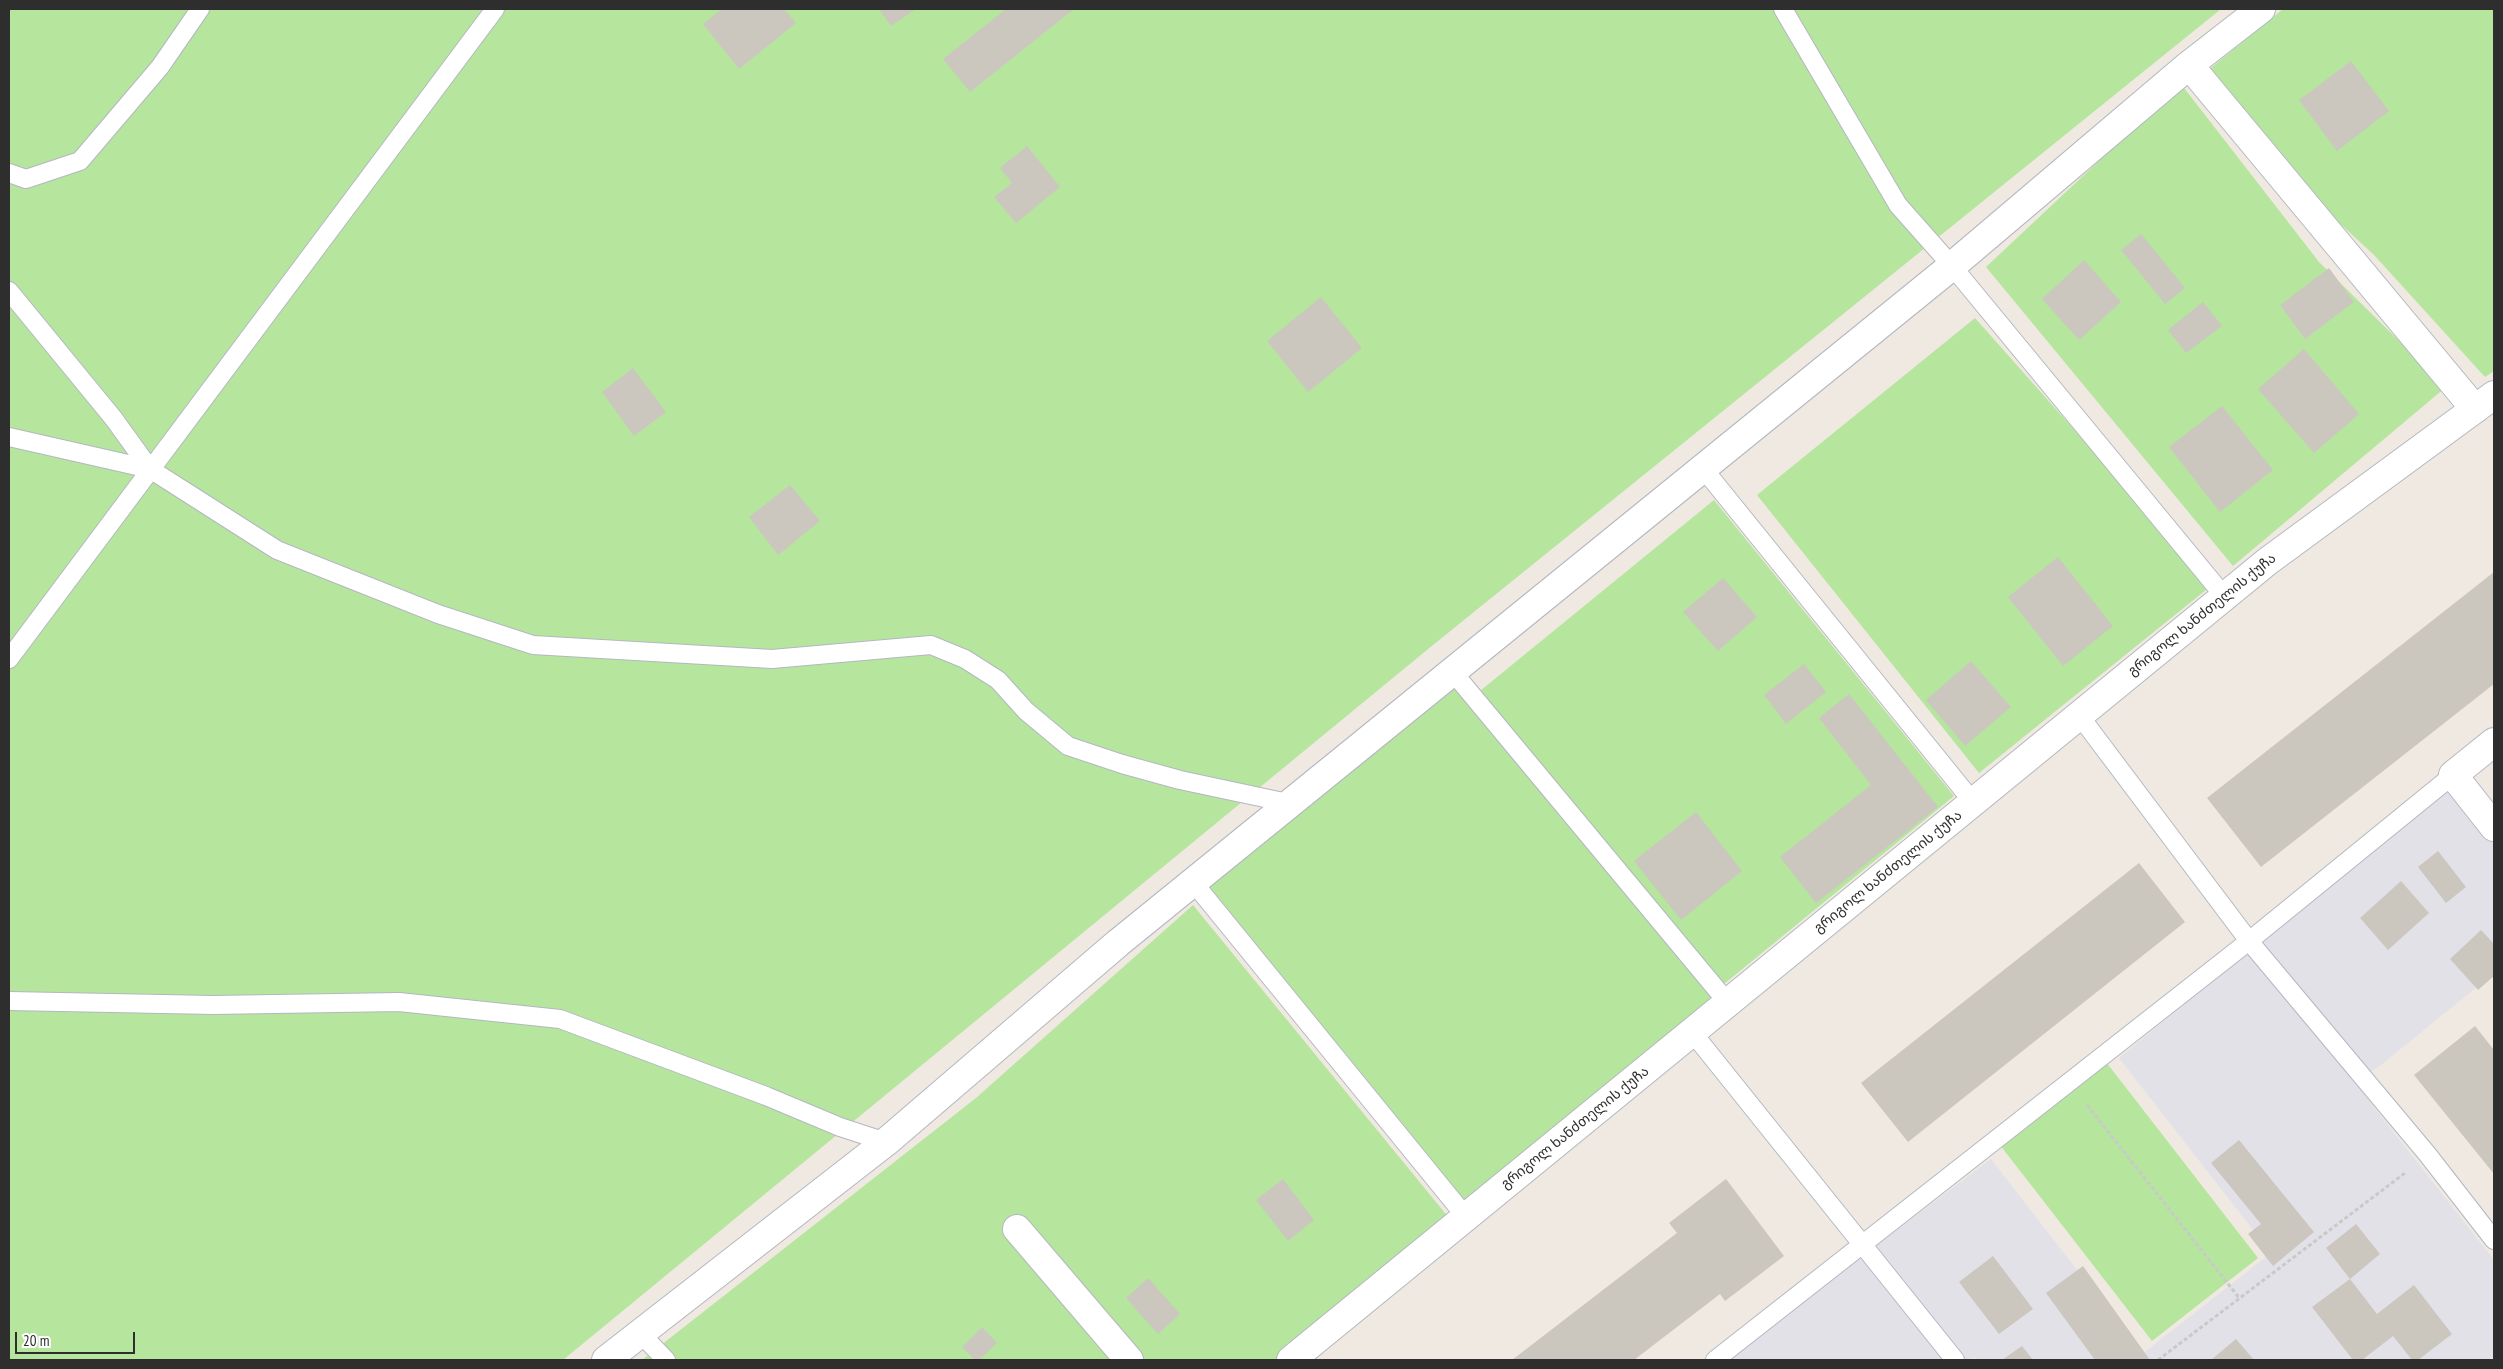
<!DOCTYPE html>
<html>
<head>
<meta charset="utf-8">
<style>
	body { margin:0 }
	#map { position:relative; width:2503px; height:1369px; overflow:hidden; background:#efe9e1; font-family:"PT Sans Narrow",sans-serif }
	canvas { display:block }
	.frame { position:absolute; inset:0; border:10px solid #2e2e2e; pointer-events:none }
	.scale { position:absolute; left:15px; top:1332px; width:120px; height:22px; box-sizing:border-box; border:2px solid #2e2e2e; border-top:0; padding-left:6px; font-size:15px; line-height:18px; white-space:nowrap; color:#2e2e2e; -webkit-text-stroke:4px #fff; paint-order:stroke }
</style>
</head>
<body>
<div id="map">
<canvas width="2503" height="1369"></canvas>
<div class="frame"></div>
<div class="scale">20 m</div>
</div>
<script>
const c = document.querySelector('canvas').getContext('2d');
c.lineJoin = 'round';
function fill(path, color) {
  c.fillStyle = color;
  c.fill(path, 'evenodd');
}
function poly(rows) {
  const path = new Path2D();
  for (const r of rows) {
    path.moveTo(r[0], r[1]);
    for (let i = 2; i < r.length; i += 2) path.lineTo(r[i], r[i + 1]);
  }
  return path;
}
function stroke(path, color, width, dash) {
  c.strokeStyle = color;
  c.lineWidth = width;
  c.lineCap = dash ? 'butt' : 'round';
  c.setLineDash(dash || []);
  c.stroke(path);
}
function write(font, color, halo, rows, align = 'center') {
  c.font = font + ' "PT Sans Narrow","Noto Sans Georgian",sans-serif';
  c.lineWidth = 4;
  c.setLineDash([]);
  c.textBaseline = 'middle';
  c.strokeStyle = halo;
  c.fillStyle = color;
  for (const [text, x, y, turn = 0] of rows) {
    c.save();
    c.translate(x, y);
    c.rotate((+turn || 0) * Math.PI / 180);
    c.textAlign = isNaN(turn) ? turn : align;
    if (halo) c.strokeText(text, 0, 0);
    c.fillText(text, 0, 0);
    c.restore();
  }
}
fill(poly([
	[2450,785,2494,842,2494,973,2381,1065,2355,1083,2494,1260,2494,1356,2488,1360,1977,1360,1974,1357,1970,1360,1724,1360,1991,1159,2142,1354,2271,1253,2119,1058]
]), '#e3e1e8');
fill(poly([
	[9,9,2221,9,1433,645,563,1360,9,1360],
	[2283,9,2494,9,2494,371,2485,377,2374,255,2190,85],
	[2181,84,2319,262,2446,387,2233,566,1986,267],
	[1975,318,2212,585,1979,773,1757,495],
	[1714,500,1954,796,1724,984,1480,691],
	[1454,683,1719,1001,1469,1207,1206,885],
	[1193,905,1458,1229,1299,1360,642,1360,976,1098],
	[2106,1062,2258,1258,2152,1341,2000,1145]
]), '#b6e59e');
fill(poly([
	[722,9,784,9,796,23,739,69,703,24],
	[879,9,916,9,891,26],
	[1006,9,1074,9,970,92,943,59],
	[2351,61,2389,111,2337,151,2299,100],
	[1027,146,1060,187,1016,223,994,197,1012,183,1000,168],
	[2141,234,2185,288,2165,304,2121,250],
	[2084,260,2121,302,2079,340,2042,299],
	[2329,268,2354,302,2305,339,2280,305],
	[1321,297,1362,348,1308,392,1267,341],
	[2203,302,2222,326,2186,353,2168,330],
	[2304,349,2359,414,2314,453,2258,389],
	[633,368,666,412,634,436,602,392],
	[2222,406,2273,470,2220,512,2169,447],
	[790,485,820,521,778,555,749,517],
	[2058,557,2113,626,2063,666,2008,597],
	[2494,572,2494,684,2261,867,2207,798],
	[1723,578,1757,617,1718,651,1683,612],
	[1971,661,2011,707,1965,746,1926,700],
	[1804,664,1826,692,1786,724,1764,695],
	[1849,694,1938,807,1816,903,1780,857,1871,785,1819,718],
	[1696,812,1742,871,1681,920,1634,861],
	[2438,851,2466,887,2446,903,2418,867],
	[2139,863,2185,922,1908,1142,1861,1083],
	[2401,881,2429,913,2388,950,2360,918],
	[2481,930,2494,944,2494,976,2478,990,2450,959],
	[2475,1026,2494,1050,2494,1174,2414,1075],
	[2239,1140,2314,1232,2273,1266,2248,1234,2261,1224,2211,1163],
	[1283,1179,1314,1220,1288,1241,1256,1200],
	[1726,1179,1784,1256,1725,1301,1720,1294,1634,1360,1512,1360,1677,1233,1669,1223],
	[2356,1224,2380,1254,2350,1279,2326,1248],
	[1993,1256,2033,1309,1999,1334,1959,1282],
	[2083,1266,2150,1360,2095,1360,2046,1293],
	[1148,1278,1180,1314,1158,1334,1126,1298],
	[2350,1279,2377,1314,2414,1285,2452,1334,2418,1360,2412,1360,2393,1336,2362,1360,2353,1360,2312,1307],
	[982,1327,997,1343,979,1360,975,1360,962,1347],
	[2236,1339,2254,1360,2211,1360],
	[2022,1346,2033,1360,2002,1360]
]), '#cbc7bf');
const lane = poly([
	[1783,9,1898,205,1952,266,2224,596],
	[9,173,26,179,80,161,160,67,200,9],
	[9,291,114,419,150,469],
	[9,437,150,469,277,550,438,614,533,645,772,659,931,645,965,659,998,680,1026,711,1068,746,1122,764,1180,780,1288,803],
	[1702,467,1973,802],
	[9,659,495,9],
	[1452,671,1728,1003],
	[2079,715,2249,941,2428,1155,2494,1240],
	[1193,882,1466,1217],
	[9,1001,213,1005,399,1002,560,1019,766,1096,840,1127,886,1142],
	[1692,1032,1955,1360],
	[640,1333,666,1360],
	[1715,1360,2249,941,2453,775]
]);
const street = poly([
	[2189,65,2475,409],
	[2494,742,2453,775,2494,827],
	[1017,1229,1129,1360],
	[606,1360,886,1142,1118,943,1952,266,2189,65,2261,9]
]);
const secondary = poly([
	[1291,1360,2268,561,2494,395]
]);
stroke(lane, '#b4b7c1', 20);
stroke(street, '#b4b7c1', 30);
stroke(secondary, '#b4b7c1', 30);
stroke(poly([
	[2087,1105,2240,1299],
	[2158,1360,2405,1173]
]), '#c9c9c9', 3, [4, 2.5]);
stroke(lane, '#fff', 18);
stroke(street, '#fff', 28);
stroke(secondary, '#fff', 28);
write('14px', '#2e2e2e', '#fff', [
	["გრიგოლ ხანძთელის ქუჩა",2202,615,-39],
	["გრიგოლ ხანძთელის ქუჩა",1888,872,-39],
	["გრიგოლ ხანძთელის ქუჩა",1575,1128,-39]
]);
</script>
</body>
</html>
